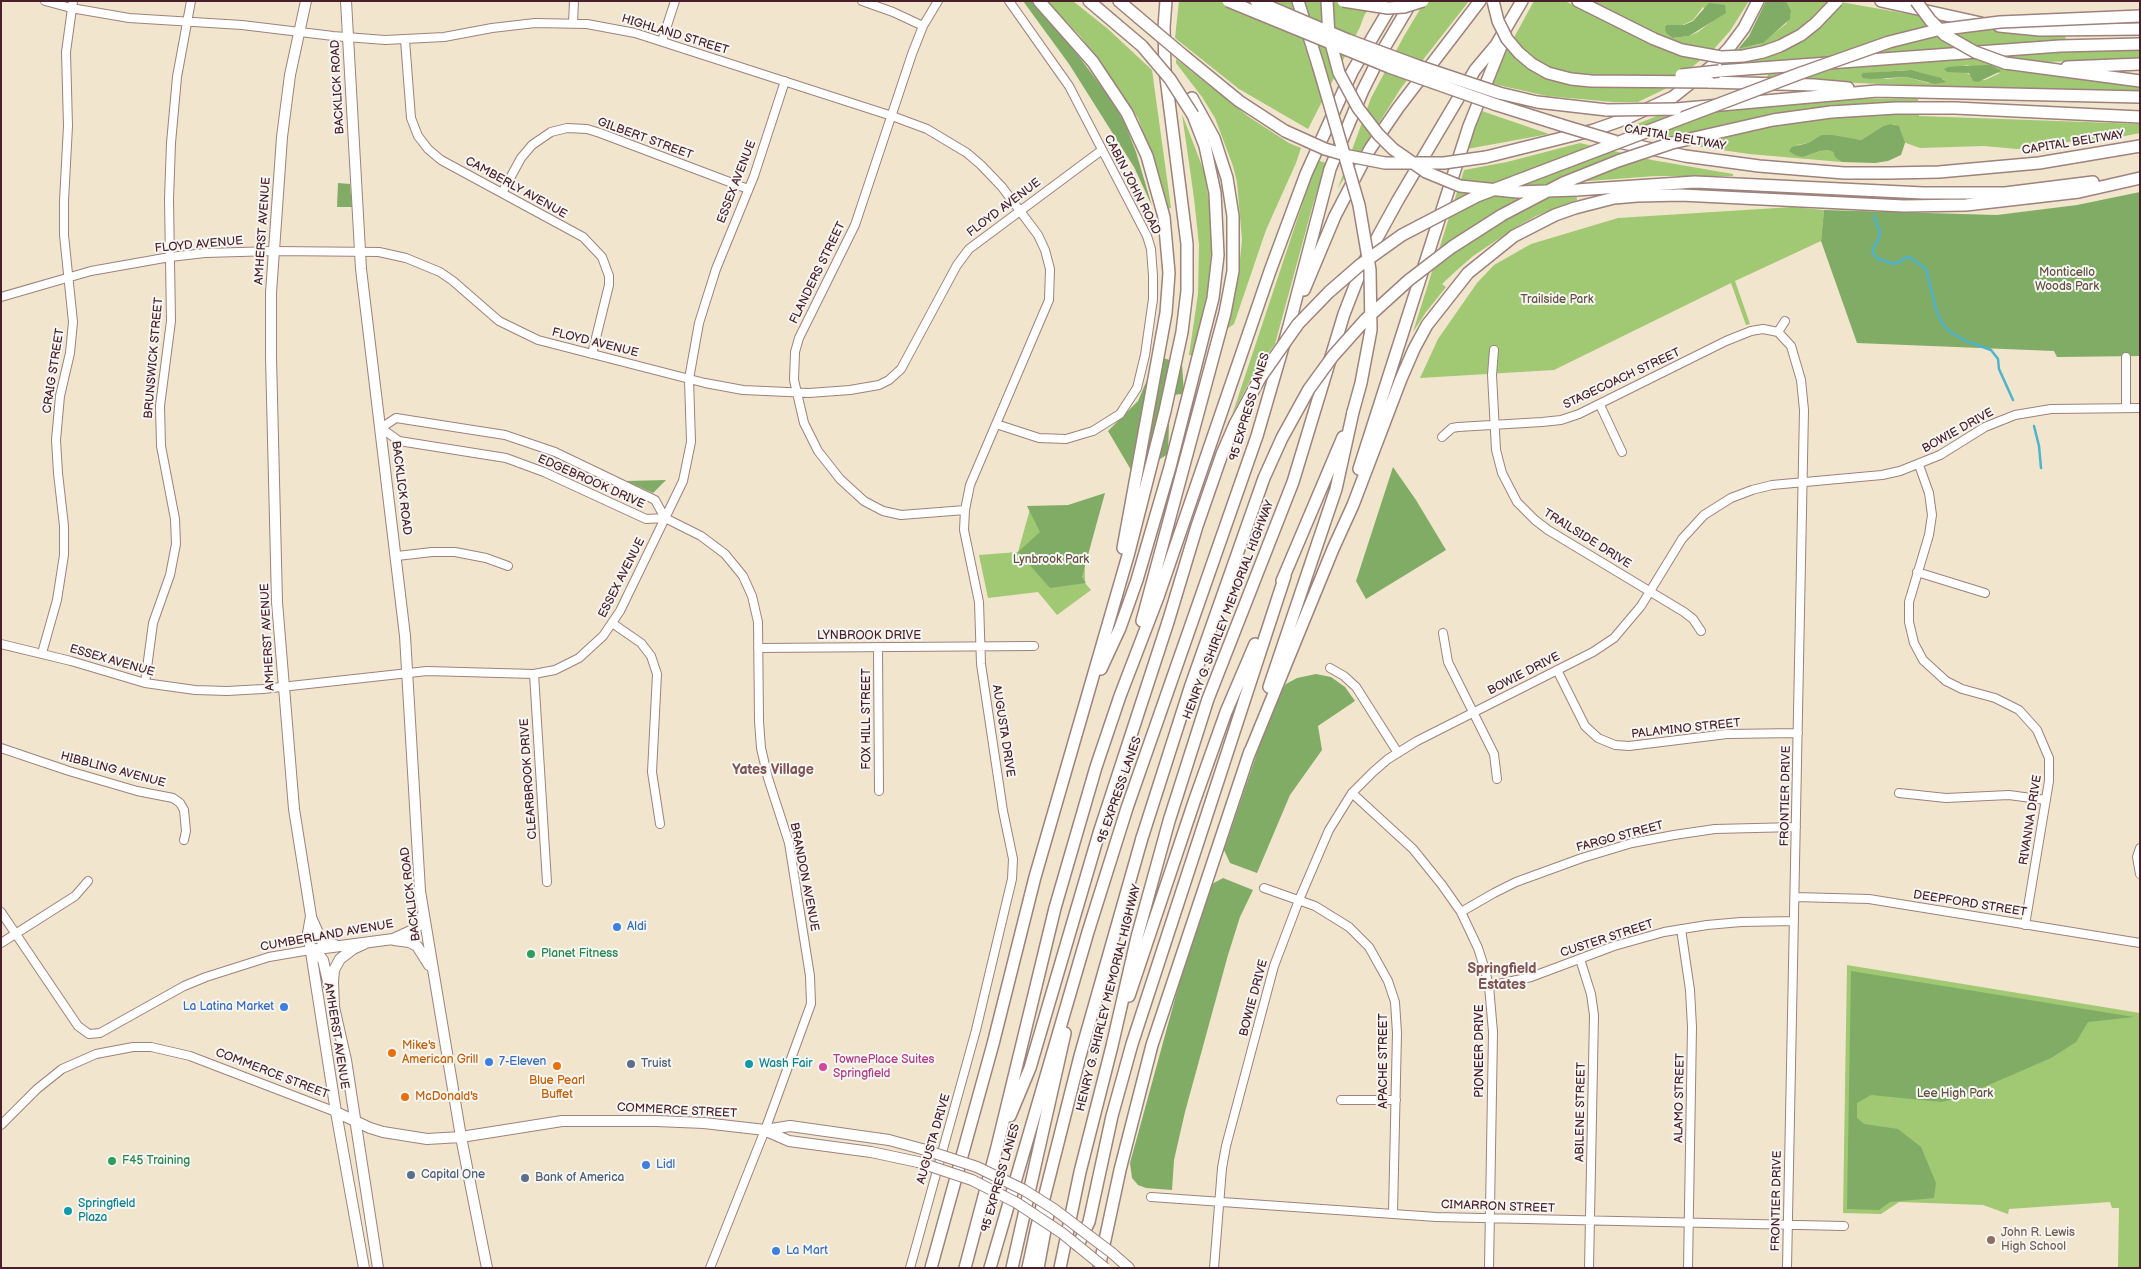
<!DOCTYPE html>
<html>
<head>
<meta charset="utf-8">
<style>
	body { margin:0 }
	#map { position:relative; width:2141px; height:1269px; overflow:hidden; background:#f2e5ce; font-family:"Balsamiq Sans",sans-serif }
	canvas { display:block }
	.frame { position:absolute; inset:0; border:2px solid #4a1f2b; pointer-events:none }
</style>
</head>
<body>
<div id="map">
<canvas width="2141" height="1269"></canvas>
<div class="frame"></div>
</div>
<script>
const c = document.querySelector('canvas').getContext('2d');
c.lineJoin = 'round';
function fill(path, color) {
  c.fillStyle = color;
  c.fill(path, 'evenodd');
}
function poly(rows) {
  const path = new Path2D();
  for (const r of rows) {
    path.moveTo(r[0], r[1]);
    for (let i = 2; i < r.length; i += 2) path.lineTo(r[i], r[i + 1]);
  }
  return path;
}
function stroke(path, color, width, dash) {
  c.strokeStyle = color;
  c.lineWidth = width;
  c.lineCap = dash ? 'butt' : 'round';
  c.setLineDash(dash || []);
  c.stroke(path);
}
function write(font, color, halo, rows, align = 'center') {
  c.font = font + ' "Balsamiq Sans",sans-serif';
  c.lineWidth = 4;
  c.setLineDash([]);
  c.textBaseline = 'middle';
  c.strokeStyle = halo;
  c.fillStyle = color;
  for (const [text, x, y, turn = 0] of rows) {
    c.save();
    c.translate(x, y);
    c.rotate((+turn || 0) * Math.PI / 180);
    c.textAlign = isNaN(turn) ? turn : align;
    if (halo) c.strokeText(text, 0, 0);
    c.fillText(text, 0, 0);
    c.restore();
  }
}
fill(poly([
	[1047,1,1073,1,1108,29,1152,70,1171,208,1167,209,1157,170,1138,118,1111,78,1081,37],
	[1179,1,1373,1,1364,16,1360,27,1308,129,1239,89,1175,38],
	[1425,1,1469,1,1401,88,1338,188,1371,98,1404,36],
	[1534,1,1565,1,1652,44,1656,34,1591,1,1749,1,1730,31,1713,50,1665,89,1638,102,1613,102,1547,96,1489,83],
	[1703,7,1714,20,1698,32,1689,36,1672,38,1666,33,1693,20],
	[1786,1,1835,1,1999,30,2065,35,2066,40,1725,66,1738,49,1760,44,1786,24,1791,14],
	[2140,48,2140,59,2047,62,1999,55],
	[1975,58,2015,71,2140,87,2140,91,1927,86,1767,79,1768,74],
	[1967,65,2000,73,1985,80,1972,79,1971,75,1964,72,1945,71],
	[1906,70,1918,72,1945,80,1928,83,1906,77,1886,79,1872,73],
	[1176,59,1249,117,1289,143,1301,148,1296,163,1266,230,1234,324,1227,329,1238,279,1242,240,1237,182,1233,166,1215,118,1202,97,1176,63],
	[1918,98,1919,116,2140,124,2140,133,2105,140,2067,142,2017,149,1984,146,1920,148,1903,142,1900,129,1894,124,1883,126,1861,140,1821,135,1808,143,1797,145,1803,157,1820,151,1828,150,1833,152,1837,158,1842,162,1749,154,1701,147,1624,129,1657,116,1860,99],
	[1479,110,1549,134,1467,149],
	[1182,114,1204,171,1209,201,1212,239,1209,284,1193,356,1189,355,1198,294,1199,245,1194,198],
	[1580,143,1652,160,1733,174,1733,176,1655,176,1575,182,1577,200,1536,216,1518,226,1473,256,1457,270,1442,284,1446,287,1426,312,1413,332,1464,170,1507,162],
	[1317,160,1326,163,1312,208,1275,344,1255,371,1232,415],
	[1792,207,1824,210,1821,241,1735,281,1750,324,1746,325,1731,283,1554,370,1420,378,1438,339,1477,283,1494,265,1531,244,1618,218],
	[1030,509,1084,509,1085,583,1091,590,1057,615,1038,592,988,598,979,555,1018,552],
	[1847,965,2140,1013,2140,1268,2118,1268,2119,1208,2112,1208,2110,1202,2009,1209,2008,1214,1983,1205,1899,1202,1881,1214,1843,1213]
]), '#a1c873');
fill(poly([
	[1023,1,1031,1,1053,22,1113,102,1125,124,1136,152,1152,206,1134,167,1069,64],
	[1766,1,1786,1,1791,11,1790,19,1763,43,1738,49,1749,36],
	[1709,3,1725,5,1726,13,1689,36,1672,38,1666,33,1665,27,1667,25,1684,25,1693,21],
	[1991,65,2001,71,1978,82,1973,81,1969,73,1947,72,1944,69,1948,67,1960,66],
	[1911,70,1941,78,1946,82,1935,84,1906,77,1871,79,1863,78,1861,75,1863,73],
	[1891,124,1899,126,1905,143,1901,155,1888,161,1875,163,1842,162,1836,158,1833,152,1828,150,1820,151,1803,157,1795,155,1789,151,1792,147,1808,143,1821,135,1832,135,1861,140,1883,126],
	[338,183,350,184,352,207,337,207],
	[2140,192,2140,356,2057,357,2054,351,1857,343,1821,241,1824,210,1997,215,2077,205],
	[1157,356,1182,364,1184,394,1170,395,1168,454,1134,475,1108,431,1138,401],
	[1393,467,1416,500,1446,550,1366,599,1356,581],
	[666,480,653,493,626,481],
	[1105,493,1082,577,1086,583,1050,588,1018,552,1040,532,1027,506,1068,505],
	[1316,674,1331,677,1345,687,1355,701,1318,726,1322,750,1290,795,1257,873,1230,863,1224,850,1276,697,1286,684,1297,678],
	[1223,878,1253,890,1240,917,1228,955,1185,1112,1174,1160,1172,1190,1146,1188,1138,1185,1132,1178,1130,1163,1187,955,1212,884],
	[1851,971,2134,1017,2088,1022,2076,1042,2051,1058,1961,1097,1942,1102,1871,1095,1857,1103,1857,1118,1864,1124,1898,1129,1921,1147,1936,1183,1934,1198,1890,1202,1879,1210,1847,1209]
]), '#80ac65');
stroke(poly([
	[1874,216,1880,232,1879,239,1873,248,1873,253,1877,258,1893,264,1901,261,1906,257,1911,258,1926,269,1937,313,1943,324,1950,332,1966,341,1991,350,1998,359,1999,369,2013,400],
	[2034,426,2039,446,2041,468]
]), '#4eb3cd', 2.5);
const minor = poly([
	[45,1,71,8,129,18,242,25,333,36,385,40,444,37,492,28,535,23,587,24,635,33,892,116,927,129,967,153,981,165,1002,187,1038,235,1045,250,1050,269,1049,300,970,485,965,510,964,530,979,602,981,664,1003,811,1013,859,1012,879,976,1030,910,1268],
	[862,1,893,12,923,26],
	[938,1,923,26,912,54,855,225,799,338,795,352,794,380,804,423,818,451,840,479,864,501,883,511,901,515,965,510],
	[573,23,574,1],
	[405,40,411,118,418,136,428,149,441,160,583,237,602,257,609,276,609,285,592,354],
	[662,41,675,1],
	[502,193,521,158,532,145,551,132,567,128,587,129,600,133,748,189],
	[1,297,91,271,170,257,205,253,274,251,379,252,406,258,440,272,453,281,499,321,538,340,705,383,743,390,809,393,850,390,879,385,889,380,901,369,957,265,969,249,1102,150],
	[1778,332,1785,321],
	[1494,350,1492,375,1496,450,1502,473,1517,502,1535,520,1548,530,1684,612,1693,619,1701,631],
	[2126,357,2126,408],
	[1600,405,1622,452],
	[996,424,1039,438,1066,439,1093,431,1120,414,1137,388,1145,355,1153,299,1153,276,1151,249,1147,236,1069,86,1009,1],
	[1442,437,1452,428,1458,427,1542,422,1561,420,1579,414,1726,341,1751,331,1763,329,1778,332,1791,346,1801,380,1804,410,1787,1268],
	[1919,465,1929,493,1932,515,1929,535,1909,602,1909,622,1914,643,1923,660,1946,681,1962,689,1995,698,2019,710,2037,730,2049,758,2049,781,2025,925],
	[665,518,655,500,555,452,505,435,396,418,381,428,399,441,506,458,544,472,646,519,665,518,701,536,725,554,743,576,752,596,758,622,759,721,761,748,768,778,789,843,810,976,811,1004,765,1130,710,1268],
	[397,556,432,552,455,552,486,558,508,566],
	[1917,572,1985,593],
	[612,623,641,643,651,656,657,674,652,772,660,824],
	[1443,633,1448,662,1494,754,1497,779],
	[1,644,71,661,145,683,195,690,227,691,263,689,427,671,534,674,555,670,579,658,603,636,620,611,683,481,691,442,689,379,699,323,716,269,754,176,785,81],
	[878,647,879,791],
	[758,648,1034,646],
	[42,653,57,600,64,555,64,526,58,473,56,440,60,396,70,353,73,322,64,235,64,201,68,126,66,52,73,1],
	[1330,668,1344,676,1356,687,1398,753],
	[1557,670,1585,726,1598,738,1615,745,1629,746,1727,734,1798,733],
	[534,674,547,882],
	[145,683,153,623,170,575,176,544,175,519,161,446,160,406,171,321,169,199,171,143,177,77,191,1],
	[1,748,69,771,137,791,173,798,180,803,184,810,186,831,184,840],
	[1352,793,1413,849,1442,885,1461,912,1478,948,1485,970,1489,986,1493,1032,1489,1268],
	[1899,793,1946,798,2009,795,2046,800],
	[2140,848,2137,857,2140,874],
	[1264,888,1315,906,1349,927,1369,947,1388,981,1395,1002,1397,1033,1393,1213],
	[1795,897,1869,899,2140,943],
	[1,912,78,1026,89,1034,100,1033,184,986,206,977,269,957,310,950],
	[1461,912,1494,893,1516,882,1582,858,1632,843,1674,835,1715,829,1796,827],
	[1681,929,1690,990,1692,1027,1688,1268],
	[1,943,75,896,88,881],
	[1580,959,1591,994,1594,1015,1589,1268],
	[1489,986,1531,977,1614,946,1664,932,1707,925,1741,922,1794,921],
	[1341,1100,1396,1100],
	[1,1125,37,1089,62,1069,96,1054,133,1047,151,1047,190,1056,336,1112],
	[1151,1197,1436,1217,1844,1226],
	[1214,1268,1222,1168,1226,1146,1274,966,1299,900,1329,830,1352,793,1373,772,1388,759,1417,741,1593,652,1614,638,1641,606,1682,539,1704,515,1731,498,1752,490,1772,485,1882,475,1900,471,1940,455,1985,427,2015,415,2051,409,2140,408]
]);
const major = poly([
	[306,1,290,75,282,137,271,293,271,357,277,602,294,809,311,916,308,933,336,1112,364,1268],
	[346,1,361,269,405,636,420,891,461,1137,487,1268],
	[311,917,321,940,324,943,335,945],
	[394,940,409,942,417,946,429,965],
	[364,944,353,949,340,959,334,970,333,982,334,1007,346,1060,378,1268],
	[310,950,393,939,415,929,420,923,423,914],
	[310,950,318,954,323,960,329,986],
	[336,1112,370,1128,383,1132,427,1139,461,1137,562,1121,656,1121,704,1123,765,1130,790,1126,889,1140,922,1149],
	[766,1131,789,1141,871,1152,918,1162],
	[1112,1253,1129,1268]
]);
const highway = poly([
	[1039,1,1093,62,1127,113,1147,156,1164,217,1169,273,1166,313,1123,548],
	[1089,1,1142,46],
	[1119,1,1139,18],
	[1298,1,1318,65],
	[1578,1,1654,39],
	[1881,1,1981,23],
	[1999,26,2040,30,2140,29],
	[1184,56,1239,101,1285,131],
	[2005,63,2140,81],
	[2067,67,2140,64],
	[1719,71,2060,46,2140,44],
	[1709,82,1814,85,1848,88],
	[1499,93,1537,102,1607,110],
	[1494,104,1561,125],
	[1676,109,1877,91,2140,97],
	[1831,112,1896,108,1955,108,2140,117],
	[1614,141,1685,156,1759,166,1844,173,1890,173,1939,172,2039,163,2140,146],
	[1486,157,1594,130,1625,119,1673,97,1712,66,1729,48,1744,28,1758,1],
	[1576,190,1695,182,1923,193,2005,193,2093,182],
	[1304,290,1335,216,1370,149,1398,108,1480,1],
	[1359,469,1469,126,1502,44],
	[1282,581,1343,437],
	[1142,621,1225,313,1233,271,1233,216,1227,178,1214,138,1192,98],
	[1101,669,1120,628,1137,580,1170,467,1213,298,1218,255,1215,193,1205,146,1193,115],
	[1269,687,1336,489,1353,412],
	[1248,757,1333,549,1353,505,1401,379,1414,349,1427,325,1468,273,1514,236,1555,215,1575,208,1614,198,1637,196,1681,195,1904,206,1966,205,2079,192,2140,178],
	[1129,996,1194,802,1226,712,1255,644],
	[1010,1116,1030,1068,1099,833,1168,622],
	[1078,1245,1089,1222,1112,1116,1132,1044,1285,576],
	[931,1268,993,1044,1035,877,1129,552,1165,411,1182,332,1187,291,1187,244,1165,70,1164,27,1166,1],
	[965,1268,997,1147,1055,908,1096,767,1120,696,1158,597,1270,271,1306,174,1352,72,1394,1],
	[990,1268,1088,932,1127,808,1257,436,1289,326,1330,169,1363,90,1383,50,1412,1],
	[1012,1268,1065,1033],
	[1028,1268,1037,1226,1080,1056,1142,838],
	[1038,1268,1048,1214],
	[1060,1268,1080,1172,1112,1046,1137,937,1169,821,1208,699,1293,482,1344,314,1365,260,1398,200,1475,70,1496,45,1522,1],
	[1099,1268,1120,1170,1152,1045,1250,751]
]);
stroke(minor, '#9e827c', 10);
stroke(major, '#9e827c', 12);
stroke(highway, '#9e827c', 14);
stroke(minor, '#fff', 8);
stroke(major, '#fff', 10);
stroke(highway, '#fff', 11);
const majorBridge = poly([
	[922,1149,977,1167,1024,1190,1054,1209,1112,1253],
	[918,1162,972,1180,1017,1203,1062,1233,1105,1268]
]);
const highwayBridge = poly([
	[1228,1,1389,67,1494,104],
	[1256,1,1348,40,1418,66,1499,93],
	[1327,1,1329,36,1339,73,1358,108,1378,134,1393,149,1426,172,1460,186,1517,192,1576,190],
	[1343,1,1388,8,1404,7,1423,1],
	[1493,1,1498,21,1507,39,1519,53,1532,64,1548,73,1571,79,1591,81,1709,82],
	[1916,1,1930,20,1945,35,1975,52,2005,63],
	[1139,18,1184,56],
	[1654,39,1682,50,1721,57,1743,56,1763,52,1780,46,1801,35,1816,23,1837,1],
	[1142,46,1170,79,1193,115],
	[1318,65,1359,205,1370,270,1371,330,1361,383,1353,412],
	[1681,75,1719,71],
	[1607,110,1676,109],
	[1561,125,1614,141],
	[1285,131,1325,149,1349,156,1385,163,1444,163,1486,157],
	[1168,622,1197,526,1222,454,1235,424,1260,378,1298,324,1329,292,1360,265,1402,235,1477,196,1801,73,1889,42,1937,30,2000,22,2140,16],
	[1142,838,1191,685,1264,478,1282,438,1309,389,1333,356,1366,319,1409,280,1452,247,1502,215,1563,183,1618,161,1672,143,1773,120,1831,112]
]);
stroke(majorBridge, '#9e827c', 12, []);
stroke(highwayBridge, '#9e827c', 14, []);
stroke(majorBridge, '#fff', 10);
stroke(highwayBridge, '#fff', 11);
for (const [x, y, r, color] of [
	[617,927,5,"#3f7fe0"],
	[531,954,5,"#2e9e5b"],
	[284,1007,5,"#3f7fe0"],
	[392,1053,5,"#e8710a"],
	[489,1062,5,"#3f7fe0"],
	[631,1064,5,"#5c6f8a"],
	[749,1064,5,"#0f9aa8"],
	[557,1066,5,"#e8710a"],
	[823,1067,5,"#d1479c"],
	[405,1097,5,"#e8710a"],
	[112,1161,5,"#2e9e5b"],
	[646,1165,5,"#3f7fe0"],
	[411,1175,5,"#5c6f8a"],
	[525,1178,5,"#5c6f8a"],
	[68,1211,5,"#0f9aa8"],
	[1991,1240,5,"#8d6e63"],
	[776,1251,5,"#3f7fe0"]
]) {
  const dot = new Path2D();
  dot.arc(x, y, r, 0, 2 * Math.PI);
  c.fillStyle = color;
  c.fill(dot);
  stroke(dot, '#f6f6f2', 2);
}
write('12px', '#4a1f2b', '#f6f6f2', [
	["HIGHLAND STREET",675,35,17],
	["BACKLICK ROAD",338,87,-93],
	["CAPITAL BELTWAY",1675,138,10],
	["GILBERT STREET",645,139,20],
	["CAPITAL BELTWAY",2073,143,-9],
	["ESSEX AVENUE",737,182,-69],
	["CABIN JOHN ROAD",1132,185,63],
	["CAMBERLY AVENUE",516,188,29],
	["FLOYD AVENUE",1004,208,-37],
	["AMHERST AVENUE",263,231,-86],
	["FLOYD AVENUE",199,245,-5],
	["FLANDERS STREET",818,273,-64],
	["FLOYD AVENUE",595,343,14],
	["BRUNSWICK STREET",154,358,-85],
	["CRAIG STREET",54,371,-81],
	["STAGECOACH STREET",1622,379,-25],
	["95 EXPRESS LANES",1250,407,-73],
	["BOWIE DRIVE",1958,431,-29],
	["EDGEBROOK DRIVE",591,482,24],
	["BACKLICK ROAD",401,488,83],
	["TRAILSIDE DRIVE",1587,539,32],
	["ESSEX AVENUE",622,578,-63],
	["HENRY G. SHIRLEY MEMORIAL HIGHWAY",1229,610,-69],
	["LYNBROOK DRIVE",869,636],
	["AMHERST AVENUE",268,637,-93],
	["ESSEX AVENUE",112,661,16],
	["BOWIE DRIVE",1524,674,-27],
	["FOX HILL STREET",867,719,-90],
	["PALAMINO STREET",1686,729,-6],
	["AUGUSTA DRIVE",1003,731,81],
	["HIBBLING AVENUE",113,770,15],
	["CLEARBROOK DRIVE",529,779,-94],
	["95 EXPRESS LANES",1120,790,-71],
	["FRONTIER DRIVE",1786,796,-89],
	["RIVANNA DRIVE",2031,820,-81],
	["FARGO STREET",1620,837,-15],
	["BRANDON AVENUE",804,877,79],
	["BACKLICK ROAD",411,894,-97],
	["DEEPFORD STREET",1970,904,9],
	["CUMBERLAND AVENUE",327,936,-10],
	["CUSTER STREET",1607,939,-18],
	["HENRY G. SHIRLEY MEMORIAL HIGHWAY",1109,998,-76],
	["BOWIE DRIVE",1254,998,-75],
	["AMHERST AVENUE",336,1036,81],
	["PIONEER DRIVE",1480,1051,-90],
	["APACHE STREET",1384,1061,-90],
	["COMMERCE STREET",272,1074,21],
	["ALAMO STREET",1680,1098,-89],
	["COMMERCE STREET",677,1111,3],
	["ABILENE STREET",1581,1112,-89],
	["AUGUSTA DRIVE",934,1139,-74],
	["95 EXPRESS LANES",1001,1178,-74],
	["FRONTIER DRIVE",1777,1201,-89],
	["CIMARRON STREET",1498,1207,2]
]);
write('12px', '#645241', '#f6f6f2', [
	["Monticello",2067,273],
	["Woods Park",2067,287],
	["Trailside Park",1557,300],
	["Lynbrook Park",1051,560],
	["Lee High Park",1955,1094]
]);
write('12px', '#366cbe', '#f6f6f2', [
	["Aldi",627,927],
	["La Latina Market",274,1007,"right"],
	["7-Eleven",499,1062],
	["Lidl",656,1165],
	["La Mart",786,1251]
], 'left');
write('12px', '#27864d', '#f6f6f2', [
	["Planet Fitness",541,954],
	["F45 Training",122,1161]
], 'left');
write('12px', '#c56008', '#f6f6f2', [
	["Mike's",402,1046],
	["American Grill",402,1060],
	["Blue Pearl",557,1081,"center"],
	["Buffet",557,1095,"center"],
	["McDonald's",415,1097]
], 'left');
write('12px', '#b23c85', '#f6f6f2', [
	["TownePlace Suites",833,1060],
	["Springfield",833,1074]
], 'left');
write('12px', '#4e5e75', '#f6f6f2', [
	["Truist",641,1064],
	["Capital One",421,1175],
	["Bank of America",535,1178]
], 'left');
write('12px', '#0d838f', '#f6f6f2', [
	["Wash Fair",759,1064],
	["Springfield",78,1204],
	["Plaza",78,1218]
], 'left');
write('12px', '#785e54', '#f6f6f2', [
	["John R. Lewis",2001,1233],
	["High School",2001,1247]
], 'left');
write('bold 14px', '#815553', '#f6f6f2', [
	["Yates Village",773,770],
	["Springfield",1502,969],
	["Estates",1502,985]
]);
</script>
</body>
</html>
